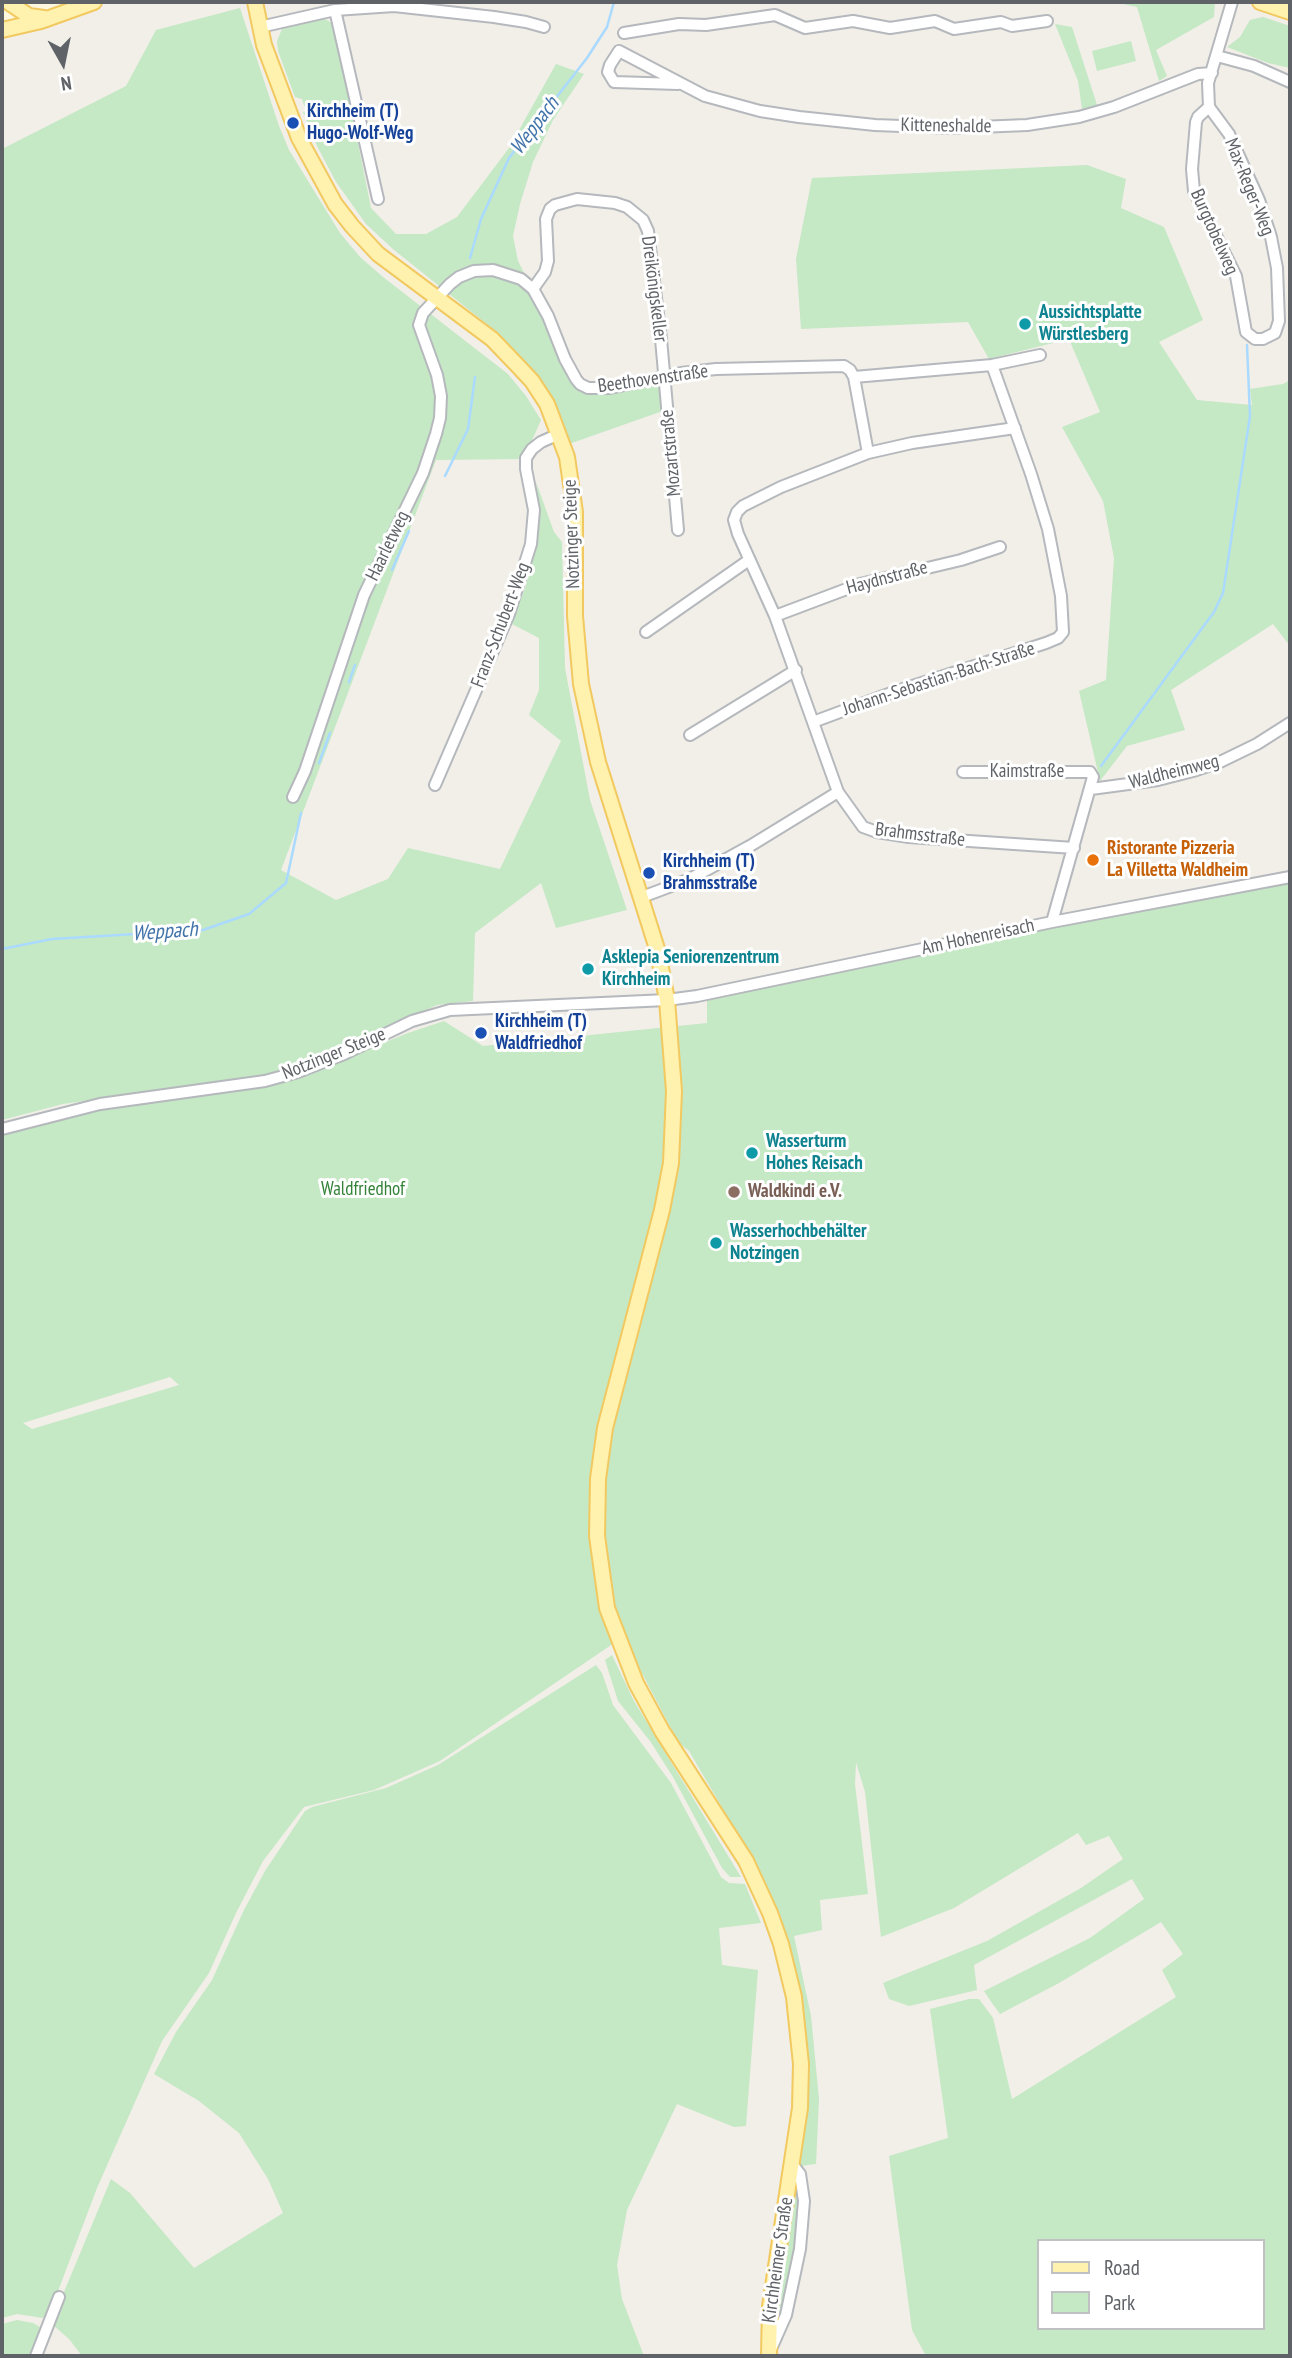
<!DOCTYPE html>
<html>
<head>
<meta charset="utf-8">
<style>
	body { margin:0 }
	#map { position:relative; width:1292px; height:2358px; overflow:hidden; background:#f1efe8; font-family:"PT Sans Narrow",sans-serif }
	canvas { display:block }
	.frame { position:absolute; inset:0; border:4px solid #5f6368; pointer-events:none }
	.legend { position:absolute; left:1037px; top:2239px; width:228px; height:91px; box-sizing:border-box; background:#fff; border:2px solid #bfc1c3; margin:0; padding:9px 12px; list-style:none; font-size:21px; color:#5f6368 }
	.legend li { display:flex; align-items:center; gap:14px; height:35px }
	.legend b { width:35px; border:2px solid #bfc1c3 }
	.north { position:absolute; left:28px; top:28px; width:70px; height:70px; -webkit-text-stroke:5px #fff; paint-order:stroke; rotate:171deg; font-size:19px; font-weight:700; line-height:28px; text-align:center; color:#5f6368 }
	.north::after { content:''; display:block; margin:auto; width:24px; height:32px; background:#5f6368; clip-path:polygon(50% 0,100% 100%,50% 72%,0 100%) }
</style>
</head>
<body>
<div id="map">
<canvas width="1292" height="2358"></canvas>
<div class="frame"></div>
<ul class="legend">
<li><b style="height:9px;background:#fff2af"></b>Road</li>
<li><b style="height:19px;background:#c5e8c5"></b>Park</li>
</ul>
<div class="north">N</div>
</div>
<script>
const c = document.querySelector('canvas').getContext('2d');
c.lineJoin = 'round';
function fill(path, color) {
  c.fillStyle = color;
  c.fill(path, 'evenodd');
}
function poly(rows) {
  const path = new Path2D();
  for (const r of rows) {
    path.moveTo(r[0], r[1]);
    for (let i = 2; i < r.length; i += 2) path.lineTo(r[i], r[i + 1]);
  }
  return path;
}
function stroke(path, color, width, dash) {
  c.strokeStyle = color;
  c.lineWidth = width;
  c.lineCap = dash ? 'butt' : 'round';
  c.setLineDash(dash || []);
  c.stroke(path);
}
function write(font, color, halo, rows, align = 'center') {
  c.font = font + ' "PT Sans Narrow",sans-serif';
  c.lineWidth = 6;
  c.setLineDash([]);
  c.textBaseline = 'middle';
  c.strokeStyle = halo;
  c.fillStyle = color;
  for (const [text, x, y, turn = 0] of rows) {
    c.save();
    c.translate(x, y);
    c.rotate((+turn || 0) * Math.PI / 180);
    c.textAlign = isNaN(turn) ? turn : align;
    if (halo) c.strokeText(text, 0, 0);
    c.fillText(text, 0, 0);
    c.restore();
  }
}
fill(poly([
	[2,2,75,2,27,21,5,24,2,22]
]), '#fef7e0');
fill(poly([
	[1114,2,1215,2,1214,17,1156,50,1167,76,1159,81,1137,7],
	[240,8,279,126,289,150,340,233,360,257,383,277,508,374,526,396,541,420,524,459,436,460,281,870,336,900,388,879,408,848,500,869,561,741,529,715,539,690,539,638,512,624,526,585,536,542,539,504,536,482,554,532,562,542,565,668,590,800,627,910,556,928,541,883,475,933,473,1001,437,1005,285,1073,63,1104,2,1120,2,149,126,86,156,30],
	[322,17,333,24,336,33,371,208,396,234,426,234,457,217,509,148,556,64,584,74,553,120,533,162,520,204,513,236,518,261,585,392,605,393,670,379,674,407,569,444,539,380,523,359,493,329,394,250,366,224,336,182,317,146,303,112,306,111,302,99,295,97,278,51,277,41,282,29],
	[1263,17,1290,26,1290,68,1268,63,1227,47,1240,37,1250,20],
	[1055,24,1072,27,1097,105,1082,109,1078,81],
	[1131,41,1136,61,1097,71,1092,51],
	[1087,165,1126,179,1121,208,1164,227,1203,320,1159,342,1197,400,1252,405,1250,389,1283,384,1290,380,1290,646,1273,624,1171,690,1185,730,1127,746,1100,781,1079,691,1106,680,1114,558,1103,501,1062,427,1100,412,1069,339,989,359,968,322,801,329,796,259,812,178],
	[1290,882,1290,2356,926,2356,912,2330,889,2156,948,2138,930,2009,969,1999,979,1999,993,2018,1012,2099,1176,1997,1162,1970,1183,1954,1161,1922,1059,1983,1000,2014,992,2003,984,1991,1090,1938,1144,1899,1132,1879,974,1965,977,1990,909,2006,889,1999,883,1983,987,1941,1081,1888,1123,1859,1109,1836,1086,1845,1078,1833,954,1908,881,1937,865,1792,856,1762,855,1784,868,1894,820,1900,822,1930,794,1936,811,2016,819,2099,816,2164,800,2166,806,2098,773,1907,734,1828,689,1751,678,1742,623,1637,440,1761,374,1790,304,1807,263,1861,236,1913,209,1973,162,2041,97,2188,49,2315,43,2318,17,2314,2,2318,2,1136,82,1113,292,1080,408,1033,444,1021,483,1046,707,1023,707,999,1210,891],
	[170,1377,179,1385,32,1429,23,1423],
	[1038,2241,1262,2241,1262,2328,1038,2328],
	[612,1655,634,1701,741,1877,730,1877,722,1868,673,1777,650,1741,618,1701,605,1660],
	[596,1665,602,1673,613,1705,671,1783,721,1877,729,1883,745,1884,761,1923,719,1928,722,1965,758,1970,746,2126,734,2127,677,2104,627,2210,617,2265,622,2299,644,2356,82,2356,69,2339,53,2325,54,2316,111,2179,130,2193,194,2268,283,2213,268,2179,239,2133,199,2101,154,2074,176,2032,212,1980,244,1910,265,1871,305,1811,312,1807,386,1788,438,1765],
	[797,2182,801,2202,795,2253,783,2316,774,2336,777,2298],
	[17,2320,33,2323,40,2327,30,2356,2,2356,2,2324]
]), '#c5e8c5');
stroke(poly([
	[470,258,481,219,509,158,587,58,607,27,614,2],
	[445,476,468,429,475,377],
	[392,570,409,531],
	[349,682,355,665],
	[319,763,330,733],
	[1101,766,1214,612,1223,593,1250,416,1247,345],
	[2,949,52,939,203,930,249,914,286,883,301,813]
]), '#aadaff', 2.5);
const minor = poly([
	[335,10,378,199],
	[260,27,335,10,394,6,494,17,526,22,544,27],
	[624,33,679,24,706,25,775,15,805,28,853,21,890,28,935,21,954,29,1001,22,1012,26,1047,21],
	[1217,56,1254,66,1290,82],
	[678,84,614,82,608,72,610,65,619,51,705,96,760,111,799,117,875,125,954,128,1027,125,1079,117,1114,107,1198,74,1212,73],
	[1209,107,1229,134,1259,200,1271,237,1277,268,1279,321,1275,333,1263,339,1255,339,1246,332,1236,276,1194,191,1192,169,1196,122,1198,117,1209,107],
	[1209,107,1208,83,1232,2],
	[533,289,545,272,548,261,546,219,550,209,555,205,577,199,615,203,627,207,643,220,648,231,661,339,678,530],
	[992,365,1040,355],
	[775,616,860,584,961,560,1000,547],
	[646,632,749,560],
	[813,722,891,693,1046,643,1058,638,1063,632,1061,596,1048,529,1031,474,992,365,854,377],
	[690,735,796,670],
	[963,772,1090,772,1093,777,1052,922],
	[435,785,509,614,531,544,534,510,526,469,526,458,532,449,541,442,559,434],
	[1091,789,1158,780,1193,771,1220,762,1257,744,1290,723],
	[838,792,775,616,738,534,734,520,737,512,743,506,781,487,868,453,912,443,1015,428],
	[293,797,305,771,364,595,423,473,436,434,440,418,441,396,437,375,419,325,423,313,450,284,459,277,474,271,493,270,521,279,533,289,548,316,565,359,576,379,580,384,588,388,610,388,681,373,716,369,844,366,850,370,854,377,868,453],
	[642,897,690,879,750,846,838,792,863,827,877,832,909,837,1074,848],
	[2,1129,100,1104,265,1081,298,1072,344,1054,412,1021,450,1010,667,1000,697,996,1052,922,1290,877],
	[771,2349,786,2315,800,2249,804,2201,800,2174,793,2165],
	[36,2356,59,2297]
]);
const major = poly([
	[8,2,29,16,44,18],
	[255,2,264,45,299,138,335,204,352,226,378,254,492,339,517,365,532,381,547,404,567,457,575,512,575,616,581,684,598,762,658,952,667,1000,674,1091,671,1163,662,1210,605,1428,598,1479,597,1536,607,1608,636,1683,662,1731,746,1861,770,1913,781,1944,794,1997,801,2064,800,2108,770,2306,769,2356],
	[1260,2,1290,12],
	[2,30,41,21,94,2]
]);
stroke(minor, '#b5b8bc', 14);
stroke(major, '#f2c960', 18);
stroke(minor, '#fff', 10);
stroke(major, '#fff2af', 14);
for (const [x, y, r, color] of [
	[293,123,7,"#1a4fb4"],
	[1025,324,7,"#0f9aa8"],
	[1093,860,7,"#e8710a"],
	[649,873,7,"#1a4fb4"],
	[588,969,7,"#0f9aa8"],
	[481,1033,7,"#1a4fb4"],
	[752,1153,7,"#0f9aa8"],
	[734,1192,7,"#8d6e63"],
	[716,1243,7,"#0f9aa8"]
]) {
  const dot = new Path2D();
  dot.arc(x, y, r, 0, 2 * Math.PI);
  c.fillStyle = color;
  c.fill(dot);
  stroke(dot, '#fff', 2.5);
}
write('bold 19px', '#164399', '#fff', [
	["Kirchheim (T)",307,112],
	["Hugo-Wolf-Weg",307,134],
	["Kirchheim (T)",663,862],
	["Brahmsstraße",663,884],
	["Kirchheim (T)",495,1022],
	["Waldfriedhof",495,1044]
], 'left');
write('19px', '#5f6368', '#fff', [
	["Kitteneshalde",946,126,1],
	["Max-Reger-Weg",1249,187,68],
	["Burgtobelweg",1214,232,66],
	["Dreikönigskeller",654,289,83],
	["Beethovenstraße",653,379,-8],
	["Mozartstraße",671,453,-95],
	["Notzinger Steige",572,534,-92],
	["Haarletweg",388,546,-64],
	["Haydnstraße",887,578,-15],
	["Franz-Schubert-Weg",501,625,-69],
	["Johann-Sebastian-Bach-Straße",939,679,-18],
	["Kaimstraße",1027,772],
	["Waldheimweg",1174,772,-14],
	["Brahmsstraße",920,835,7],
	["Am Hohenreisach",978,937,-12],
	["Notzinger Steige",334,1054,-22],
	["Kirchheimer Straße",778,2260,-82]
]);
write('bold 19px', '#0d838f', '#fff', [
	["Aussichtsplatte",1039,313],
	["Würstlesberg",1039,335],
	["Asklepia Seniorenzentrum",602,958],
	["Kirchheim",602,980],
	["Wasserturm",766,1142],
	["Hohes Reisach",766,1164],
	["Wasserhochbehälter",730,1232],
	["Notzingen",730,1254]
], 'left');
write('bold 19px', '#c56008', '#fff', [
	["Ristorante Pizzeria",1107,849],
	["La Villetta Waldheim",1107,871]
], 'left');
write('19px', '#348238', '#fff', [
	["Waldfriedhof",363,1190]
]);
write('bold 19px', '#785e54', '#fff', [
	["Waldkindi e.V.",748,1192]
], 'left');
write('italic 21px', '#4174aa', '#fff', [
	["Weppach",535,126,-53],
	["Weppach",165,932,-4]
]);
</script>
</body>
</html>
